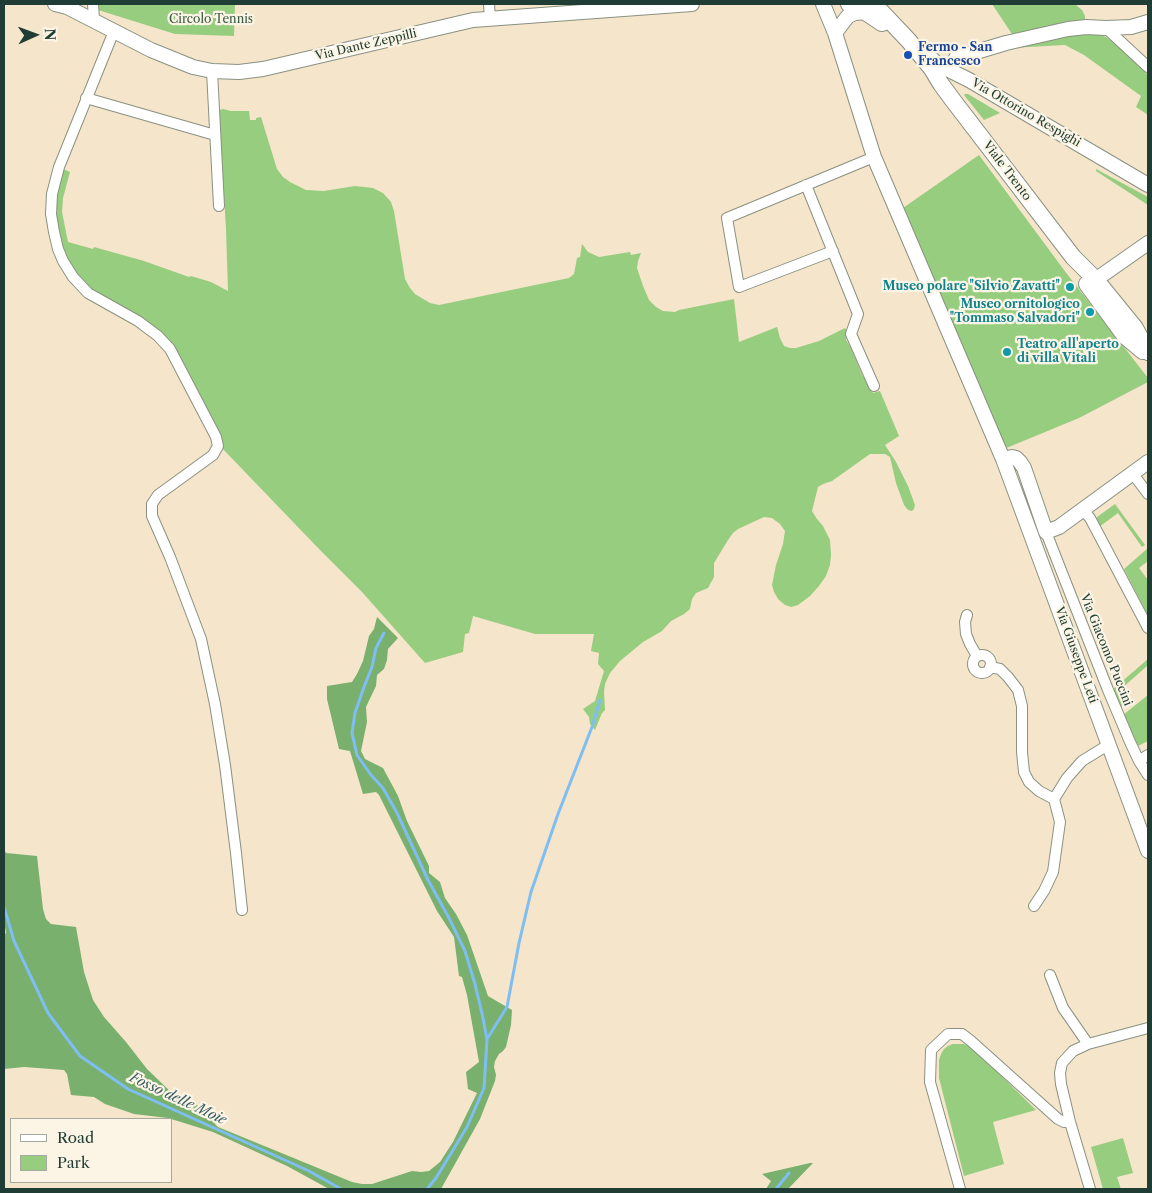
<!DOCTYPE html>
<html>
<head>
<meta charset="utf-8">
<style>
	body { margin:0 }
	#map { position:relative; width:1152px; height:1193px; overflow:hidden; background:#f5e5cb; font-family:"Libre Caslon Text",serif }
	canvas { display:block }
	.frame { position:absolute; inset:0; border:5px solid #1f3d34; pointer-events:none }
	.legend { position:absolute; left:10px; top:1118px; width:162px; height:65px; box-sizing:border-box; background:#fcf5e5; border:1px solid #a4ab9e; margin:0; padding:6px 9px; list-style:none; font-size:15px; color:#1f3d34 }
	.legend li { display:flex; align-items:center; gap:10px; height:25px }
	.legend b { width:25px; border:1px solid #a4ab9e }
	.north { position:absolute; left:10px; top:10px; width:50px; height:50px; -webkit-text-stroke:4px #fcf5e5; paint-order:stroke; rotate:88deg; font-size:14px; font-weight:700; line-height:20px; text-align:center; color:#1f3d34 }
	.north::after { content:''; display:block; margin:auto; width:18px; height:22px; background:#1f3d34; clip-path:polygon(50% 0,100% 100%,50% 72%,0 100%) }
</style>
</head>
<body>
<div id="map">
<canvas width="1152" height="1193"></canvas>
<div class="frame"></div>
<ul class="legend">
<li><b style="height:6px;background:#fff"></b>Road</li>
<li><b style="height:14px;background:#97cd7f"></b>Park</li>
</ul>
<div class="north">N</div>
</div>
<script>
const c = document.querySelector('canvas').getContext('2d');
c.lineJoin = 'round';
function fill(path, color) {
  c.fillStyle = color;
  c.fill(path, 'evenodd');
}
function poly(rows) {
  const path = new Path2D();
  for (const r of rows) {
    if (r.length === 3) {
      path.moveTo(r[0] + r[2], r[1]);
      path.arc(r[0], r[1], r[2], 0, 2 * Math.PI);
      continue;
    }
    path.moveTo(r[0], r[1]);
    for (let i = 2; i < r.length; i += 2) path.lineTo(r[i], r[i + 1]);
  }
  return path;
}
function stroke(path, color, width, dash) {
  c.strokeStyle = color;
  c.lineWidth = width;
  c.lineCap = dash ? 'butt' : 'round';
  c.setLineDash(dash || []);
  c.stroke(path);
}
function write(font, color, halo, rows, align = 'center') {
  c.font = font + ' "Libre Caslon Text",serif';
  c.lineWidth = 4.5;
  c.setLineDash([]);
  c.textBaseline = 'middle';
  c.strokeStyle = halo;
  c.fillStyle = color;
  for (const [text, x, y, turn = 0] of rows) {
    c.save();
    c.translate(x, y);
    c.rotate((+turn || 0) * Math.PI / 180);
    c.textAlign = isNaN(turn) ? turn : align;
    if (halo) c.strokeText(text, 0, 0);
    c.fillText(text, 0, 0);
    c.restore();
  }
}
fill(poly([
	[98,4,235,4,234,36,175,34,98,10],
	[992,4,1075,4,1082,10,1085,16,1085,21,1019,37,1012,34],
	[1075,33,1099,34,1106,37,1118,46,1148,75,1148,115,1136,107,1141,96,1084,55,1065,45,1010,48],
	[965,94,968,94,1000,113,984,120,964,95],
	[223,109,231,111,249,111,250,120,256,120,256,118,261,117,277,169,283,177,290,182,306,190,324,191,355,186,373,188,383,193,391,202,394,211,405,279,410,288,415,294,430,303,439,305,569,278,574,274,577,258,580,257,582,244,588,252,599,257,630,252,631,255,641,253,638,261,637,268,643,286,649,300,656,307,663,311,675,312,679,310,734,299,739,342,777,327,780,338,784,346,790,348,796,348,819,341,845,328,847,331,846,340,851,348,863,377,866,377,873,393,880,391,899,436,885,445,896,462,908,486,915,505,914,509,912,511,908,510,904,505,896,483,890,457,885,454,870,454,832,481,823,484,818,487,812,511,817,519,823,526,830,540,831,555,830,565,826,576,819,586,810,596,798,605,791,607,785,605,778,599,774,592,772,585,776,565,783,544,785,531,780,524,772,518,764,517,738,529,733,533,728,540,714,563,714,577,708,588,696,593,692,599,690,609,684,614,671,621,662,631,643,642,620,661,610,673,605,684,604,692,605,710,602,713,595,730,590,724,589,717,583,709,595,701,604,671,598,664,599,653,591,651,594,634,535,634,473,616,469,633,465,634,463,652,425,663,362,592,320,550,220,446,220,436,184,365,171,347,89,292,65,260,53,214,61,168,70,172,63,198,62,212,68,242,93,249,94,247,144,261,189,277,191,276,211,282,228,291,226,229,219,113,219,110],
	[979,155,1064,270,1148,378,1148,382,1079,418,1004,449,991,414,903,208],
	[1096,169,1148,197,1148,205,1096,171],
	[1115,504,1145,545,1142,547,1118,513,1099,527,1096,521,1097,517],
	[1148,548,1148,561,1139,568,1148,580,1148,616,1124,569],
	[1148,659,1148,668,1147,666,1121,689,1124,693,1121,696,1126,703,1120,708,1112,690],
	[1148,695,1148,741,1138,746,1136,745,1123,715],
	[953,1044,964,1044,969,1046,975,1050,1036,1110,993,1122,1004,1164,964,1176,939,1078,939,1060,941,1054,944,1049,948,1046],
	[1123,1138,1133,1173,1117,1177,1121,1189,1103,1189,1091,1147]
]), '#97cd7f');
fill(poly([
	[377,617,398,638,388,649,387,660,384,669,377,675,376,686,366,707,367,722,361,751,365,759,383,768,398,796,407,821,429,866,429,873,440,882,445,898,456,914,467,935,488,996,512,1010,511,1025,506,1047,503,1051,499,1054,495,1061,494,1067,496,1075,495,1081,480,1119,441,1189,329,1189,287,1166,213,1132,168,1118,134,1114,105,1104,94,1097,71,1095,67,1074,64,1070,24,1067,4,1069,4,935,6,933,4,922,4,849,6,853,37,856,43,909,46,919,51,924,76,927,84,972,93,1000,104,1017,126,1042,147,1069,174,1095,185,1102,199,1106,209,1107,215,1124,218,1127,352,1182,362,1184,372,1184,412,1171,421,1172,429,1171,440,1162,453,1142,477,1093,468,1089,466,1072,479,1062,467,995,462,977,459,976,454,937,437,911,379,795,376,792,363,794,350,751,339,749,327,699,327,686,352,682,357,674,363,661,369,636,374,629],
	[810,1163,813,1163,788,1189,766,1189,771,1181,762,1174]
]), '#79b06e');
stroke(poly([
	[384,633,376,648,372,667,364,687,355,713,352,733,357,755,371,775,383,788,397,813,428,880,449,918,465,951,475,984,483,1018,487,1040,484,1088,467,1127,436,1178,427,1189],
	[4,907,14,941,48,1013,80,1056,128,1089,309,1171,341,1189],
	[487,1039,507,1007,519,943,531,892,558,814,592,727,600,700],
	[776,1189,789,1173]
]), '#7fbef3', 3);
const street = poly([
	[93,4,94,20],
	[489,4,490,18],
	[1106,28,1148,67],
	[114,31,59,167,52,194,51,214,54,232,58,249,63,261,73,277,88,293,138,321,158,336,170,349,216,437,218,446,213,455,158,495,152,504,152,516,170,557,201,639,215,704,225,765,236,853,242,910],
	[212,71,219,206],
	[86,98,215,135],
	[806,185,858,314,851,334,874,386],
	[833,251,739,287,727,218,874,157],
	[1133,474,1148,494],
	[1083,510,1090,518,1148,628],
	[1046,532,1108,690,1130,742,1139,761,1148,775],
	[967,615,965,622,966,634,970,644,977,656],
	[982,664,9],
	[990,667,1000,669,1008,677,1018,690,1022,706,1022,752,1024,772,1029,782,1039,791,1054,799],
	[1139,761,1148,755],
	[1034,906,1044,891,1053,872,1060,822,1054,799,1067,778,1082,761,1108,745],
	[1050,975,1063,1008,1088,1044],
	[960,1189,930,1082,931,1050,948,1034,962,1034,971,1041,1058,1119,1064,1122,1070,1122],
	[1090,1189,1070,1122,1061,1084,1060,1073,1062,1063,1073,1051,1088,1044,1148,1028]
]);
const secondary = poly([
	[55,4,67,7,151,50,193,67,212,71,239,72,263,69,473,20,692,4],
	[823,4,835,33,874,157,1003,459,1148,851],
	[835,33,848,16,855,13,867,12],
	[926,53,936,63,943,67,969,80,1148,185],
	[956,58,1006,43,1068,29,1086,27,1106,28,1131,27,1148,22],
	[1088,285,1148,243],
	[1003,459,1012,457,1016,458,1020,462,1024,468,1046,532,1059,527,1148,462]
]);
const primary = poly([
	[849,4,858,7,882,23],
	[874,4,909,41,932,69,941,84,952,99,1073,257,1096,280,1135,328,1148,352],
	[1087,284,1125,336,1143,351]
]);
stroke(street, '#8a9180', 12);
stroke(secondary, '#8a9180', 16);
stroke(primary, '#8a9180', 18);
stroke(street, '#fff', 10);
stroke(secondary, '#fff', 14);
stroke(primary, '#fff', 16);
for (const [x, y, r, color] of [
	[908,55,5,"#1a4fb4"],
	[1070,287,5,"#0f9aa8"],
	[1090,312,5,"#0f9aa8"],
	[1007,352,5,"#0f9aa8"]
]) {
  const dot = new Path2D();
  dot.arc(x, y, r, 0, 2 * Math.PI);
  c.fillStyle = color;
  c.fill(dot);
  stroke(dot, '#fcf5e5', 2);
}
write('12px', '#375a43', '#fcf5e5', [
	["Circolo Tennis",211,20]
]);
write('12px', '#1f3d34', '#fcf5e5', [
	["Via Dante Zeppilli",366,45,-13],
	["Via Ottorino Respighi",1026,113,30],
	["Viale Trento",1007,171,53],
	["Via Giacomo Puccini",1106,650,68],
	["Via Giuseppe Leti",1076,655,70]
]);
write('bold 12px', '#164399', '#fcf5e5', [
	["Fermo - San",918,48],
	["Francesco",918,62]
], 'left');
write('bold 12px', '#0d838f', '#fcf5e5', [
	["Museo polare \"Silvio Zavatti\"",1060,287],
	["Museo ornitologico",1080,305],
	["\"Tommaso Salvadori\"",1080,319],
	["Teatro all'aperto",1017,345,"left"],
	["di villa Vitali",1017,359,"left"]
], 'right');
write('italic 14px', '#375d64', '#fcf5e5', [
	["Fosso delle Moie",178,1099,25]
]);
</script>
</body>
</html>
